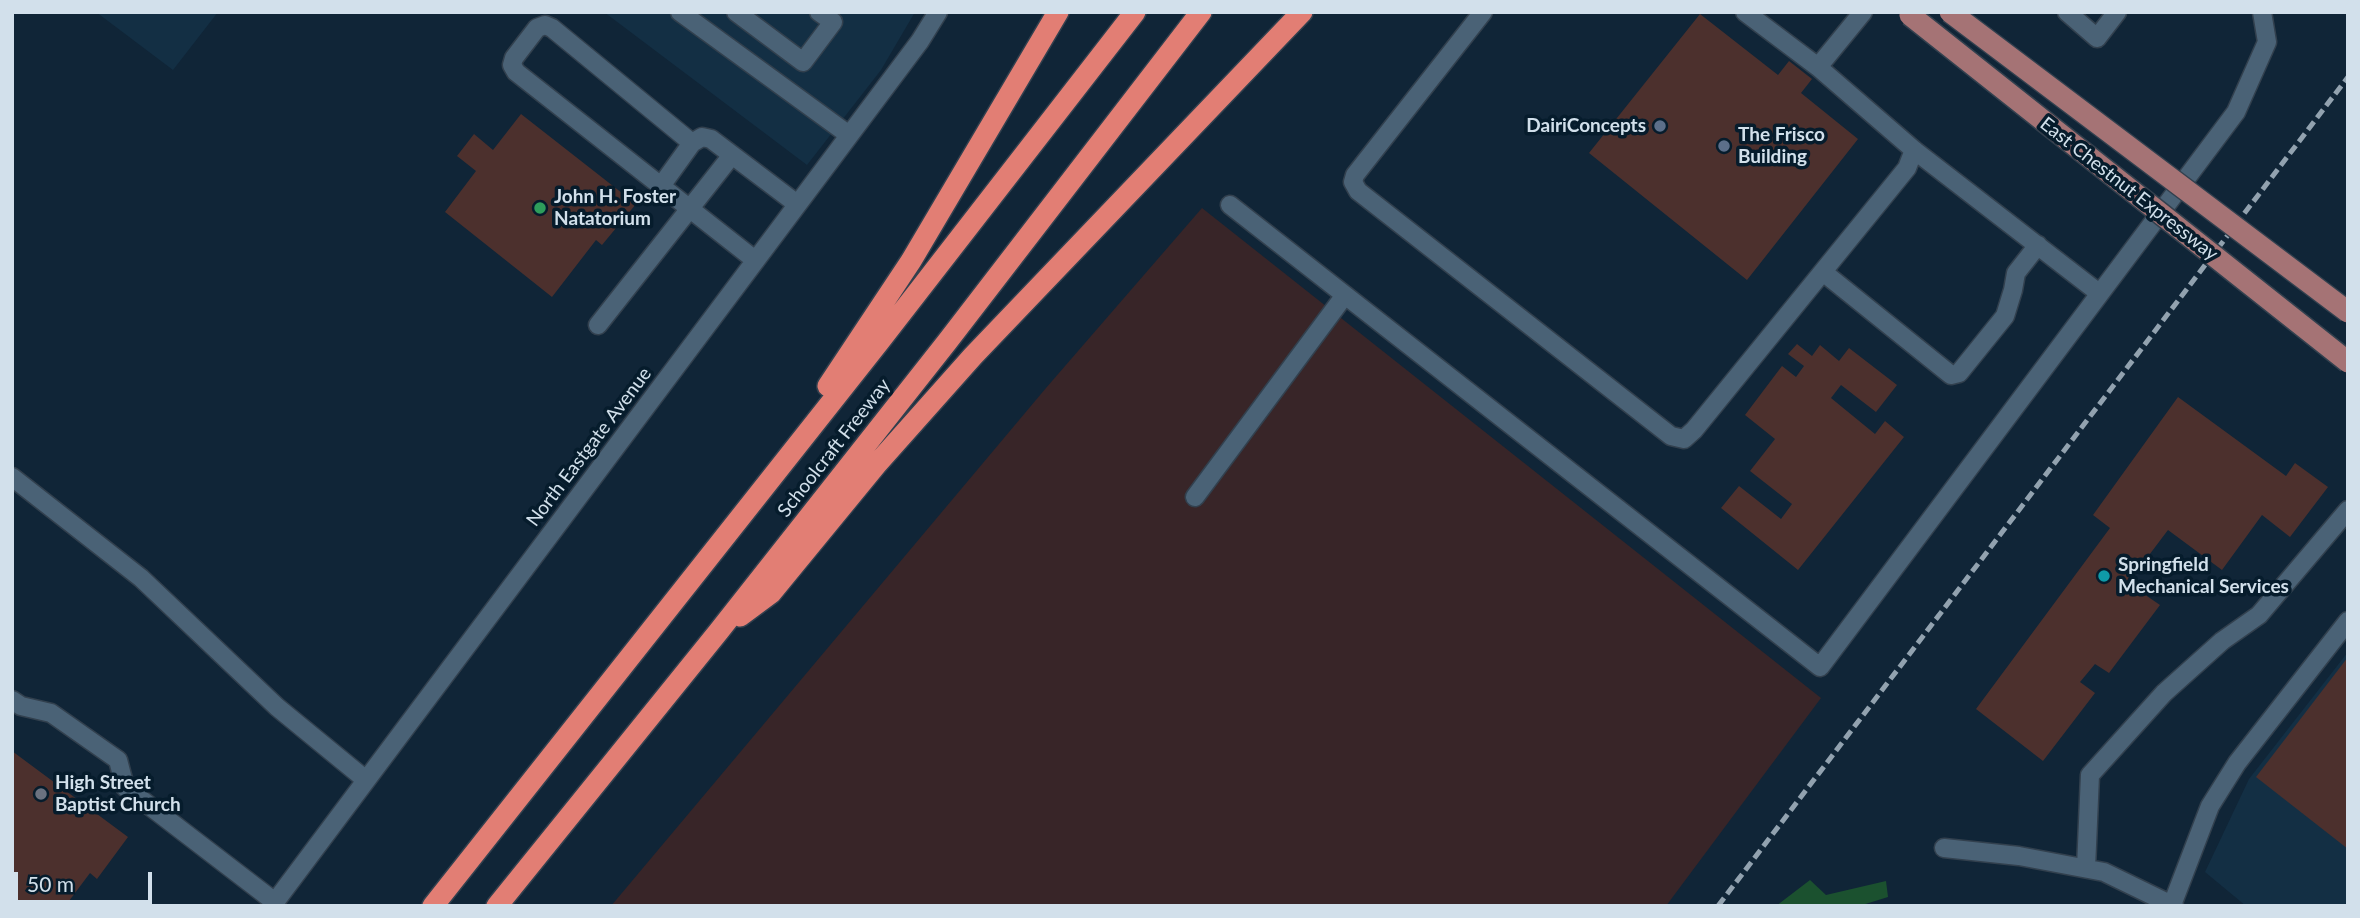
<!DOCTYPE html>
<html>
<head>
<meta charset="utf-8">
<style>
	body { margin:0 }
	#map { position:relative; width:2360px; height:918px; overflow:hidden; background:#102537; font-family:Lato,sans-serif }
	canvas { display:block }
	.frame { position:absolute; inset:0; border:14px solid #d2e0eb; pointer-events:none }
	.scale { position:absolute; left:14px; top:872px; width:138px; height:32px; box-sizing:border-box; border:4px solid #d2e0eb; border-top:0; padding-left:9px; font-size:21px; line-height:24px; white-space:nowrap; color:#d2e0eb; -webkit-text-stroke:5px #061c2c; paint-order:stroke }
</style>
</head>
<body>
<div id="map">
<canvas width="2360" height="918"></canvas>
<div class="frame"></div>
<div class="scale">50 m</div>
</div>
<script>
const c = document.querySelector('canvas').getContext('2d');
c.lineJoin = 'round';
function fill(path, color) {
  c.fillStyle = color;
  c.fill(path, 'evenodd');
}
function poly(rows) {
  const path = new Path2D();
  for (const r of rows) {
    path.moveTo(r[0], r[1]);
    for (let i = 2; i < r.length; i += 2) path.lineTo(r[i], r[i + 1]);
  }
  return path;
}
function stroke(path, color, width, dash) {
  c.strokeStyle = color;
  c.lineWidth = width;
  c.lineCap = dash ? 'butt' : 'round';
  c.setLineDash(dash || []);
  c.stroke(path);
}
function write(font, color, halo, rows, align = 'center') {
  c.font = font + ' Lato,sans-serif';
  c.lineWidth = 7;
  c.setLineDash([]);
  c.textBaseline = 'middle';
  c.strokeStyle = halo;
  c.fillStyle = color;
  for (const [text, x, y, turn = 0] of rows) {
    c.save();
    c.translate(x, y);
    c.rotate((+turn || 0) * Math.PI / 180);
    c.textAlign = isNaN(turn) ? turn : align;
    if (halo) c.strokeText(text, 0, 0);
    c.fillText(text, 0, 0);
    c.restore();
  }
}
fill(poly([
	[96,12,218,12,173,70],
	[604,12,915,12,881,70,807,165],
	[2348,652,2348,906,2246,906,2205,872,2249,779]
]), '#132f44');
fill(poly([
	[1202,208,1821,698,1666,906,611,906,1046,388]
]), '#382528');
fill(poly([
	[1810,880,1826,895,1886,881,1888,897,1859,906,1776,906]
]), '#1b512f');
fill(poly([
	[1700,14,1778,75,1789,61,1812,79,1801,93,1858,139,1747,280,1589,153],
	[521,114,636,204,602,245,596,240,552,297,445,212,476,171,457,156,474,134,493,150],
	[1797,344,1812,356,1820,345,1839,361,1849,348,1897,385,1876,412,1841,385,1831,398,1875,434,1885,421,1904,437,1798,570,1721,508,1739,486,1781,519,1792,504,1750,471,1775,439,1745,415,1782,366,1796,377,1804,366,1788,354],
	[2178,397,2286,476,2295,463,2328,487,2290,537,2262,515,2222,570,2168,530,2128,583,2160,605,2109,673,2095,664,2080,682,2095,693,2043,761,1976,709,2110,528,2093,515],
	[2348,657,2348,849,2256,777],
	[12,751,128,837,97,879,90,873,69,901,75,906,12,906]
]), '#4c302d');
const minor = poly([
	[680,12,849,135],
	[736,12,803,62,833,22,819,12],
	[1483,12,1355,175,1353,182,1358,191,1671,436,1684,439,1694,430,1907,168,1914,150],
	[1745,12,1818,67,1914,150,2099,293],
	[2067,12,2097,38,2117,12],
	[1818,67,1863,12],
	[661,186,692,143],
	[1230,205,1820,667,2236,112,2267,42,2262,12],
	[755,260,516,72,512,65,514,58,537,28,545,25,552,28,692,143,702,137,711,139,797,204],
	[1823,272,1951,375,1959,373,2005,316,2013,290,2016,273,2038,245],
	[598,325,732,155],
	[12,477,141,578,277,707,366,780],
	[1195,497,1345,295],
	[12,700,21,706,51,713,118,760,125,787,275,902],
	[1944,848,2019,856,2104,872,2174,906],
	[2086,868,2090,775,2164,693,2222,641,2259,615,2348,510],
	[2172,905,2210,806,2237,763,2348,621],
	[272,906,920,41,938,12]
]);
const highway = poly([
	[828,386,911,261,1058,12],
	[740,616,771,593,876,465,973,356,1302,12],
	[433,906,879,342,1135,12],
	[497,906,719,631,947,342,1201,12]
]);
stroke(minor, '#32404e', 21);
stroke(highway, '#32404e', 24);
stroke(minor, '#4a6276', 18);
stroke(highway, '#e27e74', 21);
stroke(poly([
	[1718,906,2348,77]
]), '#92a2af', 5, [10, 5]);
const majorBridge = poly([
	[1950,12,2348,312],
	[1910,15,2348,362]
]);
stroke(majorBridge, '#32404e', 24, []);
stroke(majorBridge, '#a57375', 21);
for (const [x, y, r, color] of [
	[1660,126,7,"#5c6f8a"],
	[1724,146,7,"#5c6f8a"],
	[540,208,7,"#2e9e5b"],
	[2104,576,7,"#0f9aa8"],
	[41,794,7,"#6b7280"]
]) {
  const dot = new Path2D();
  dot.arc(x, y, r, 0, 2 * Math.PI);
  c.fillStyle = color;
  c.fill(dot);
  stroke(dot, '#061c2c', 2.5);
}
write('bold 19px', '#d2e0eb', '#061c2c', [
	["DairiConcepts",1646,126,"right"],
	["The Frisco",1738,135],
	["Building",1738,157],
	["John H. Foster",554,197],
	["Natatorium",554,219],
	["Springfield",2118,565],
	["Mechanical Services",2118,587],
	["High Street",55,783],
	["Baptist Church",55,805]
], 'left');
write('19px', '#d2e0eb', '#061c2c', [
	["East Chestnut Expressway",2129,189,38],
	["North Eastgate Avenue",589,447,-53],
	["Schoolcraft Freeway",834,448,-52]
]);
</script>
</body>
</html>
